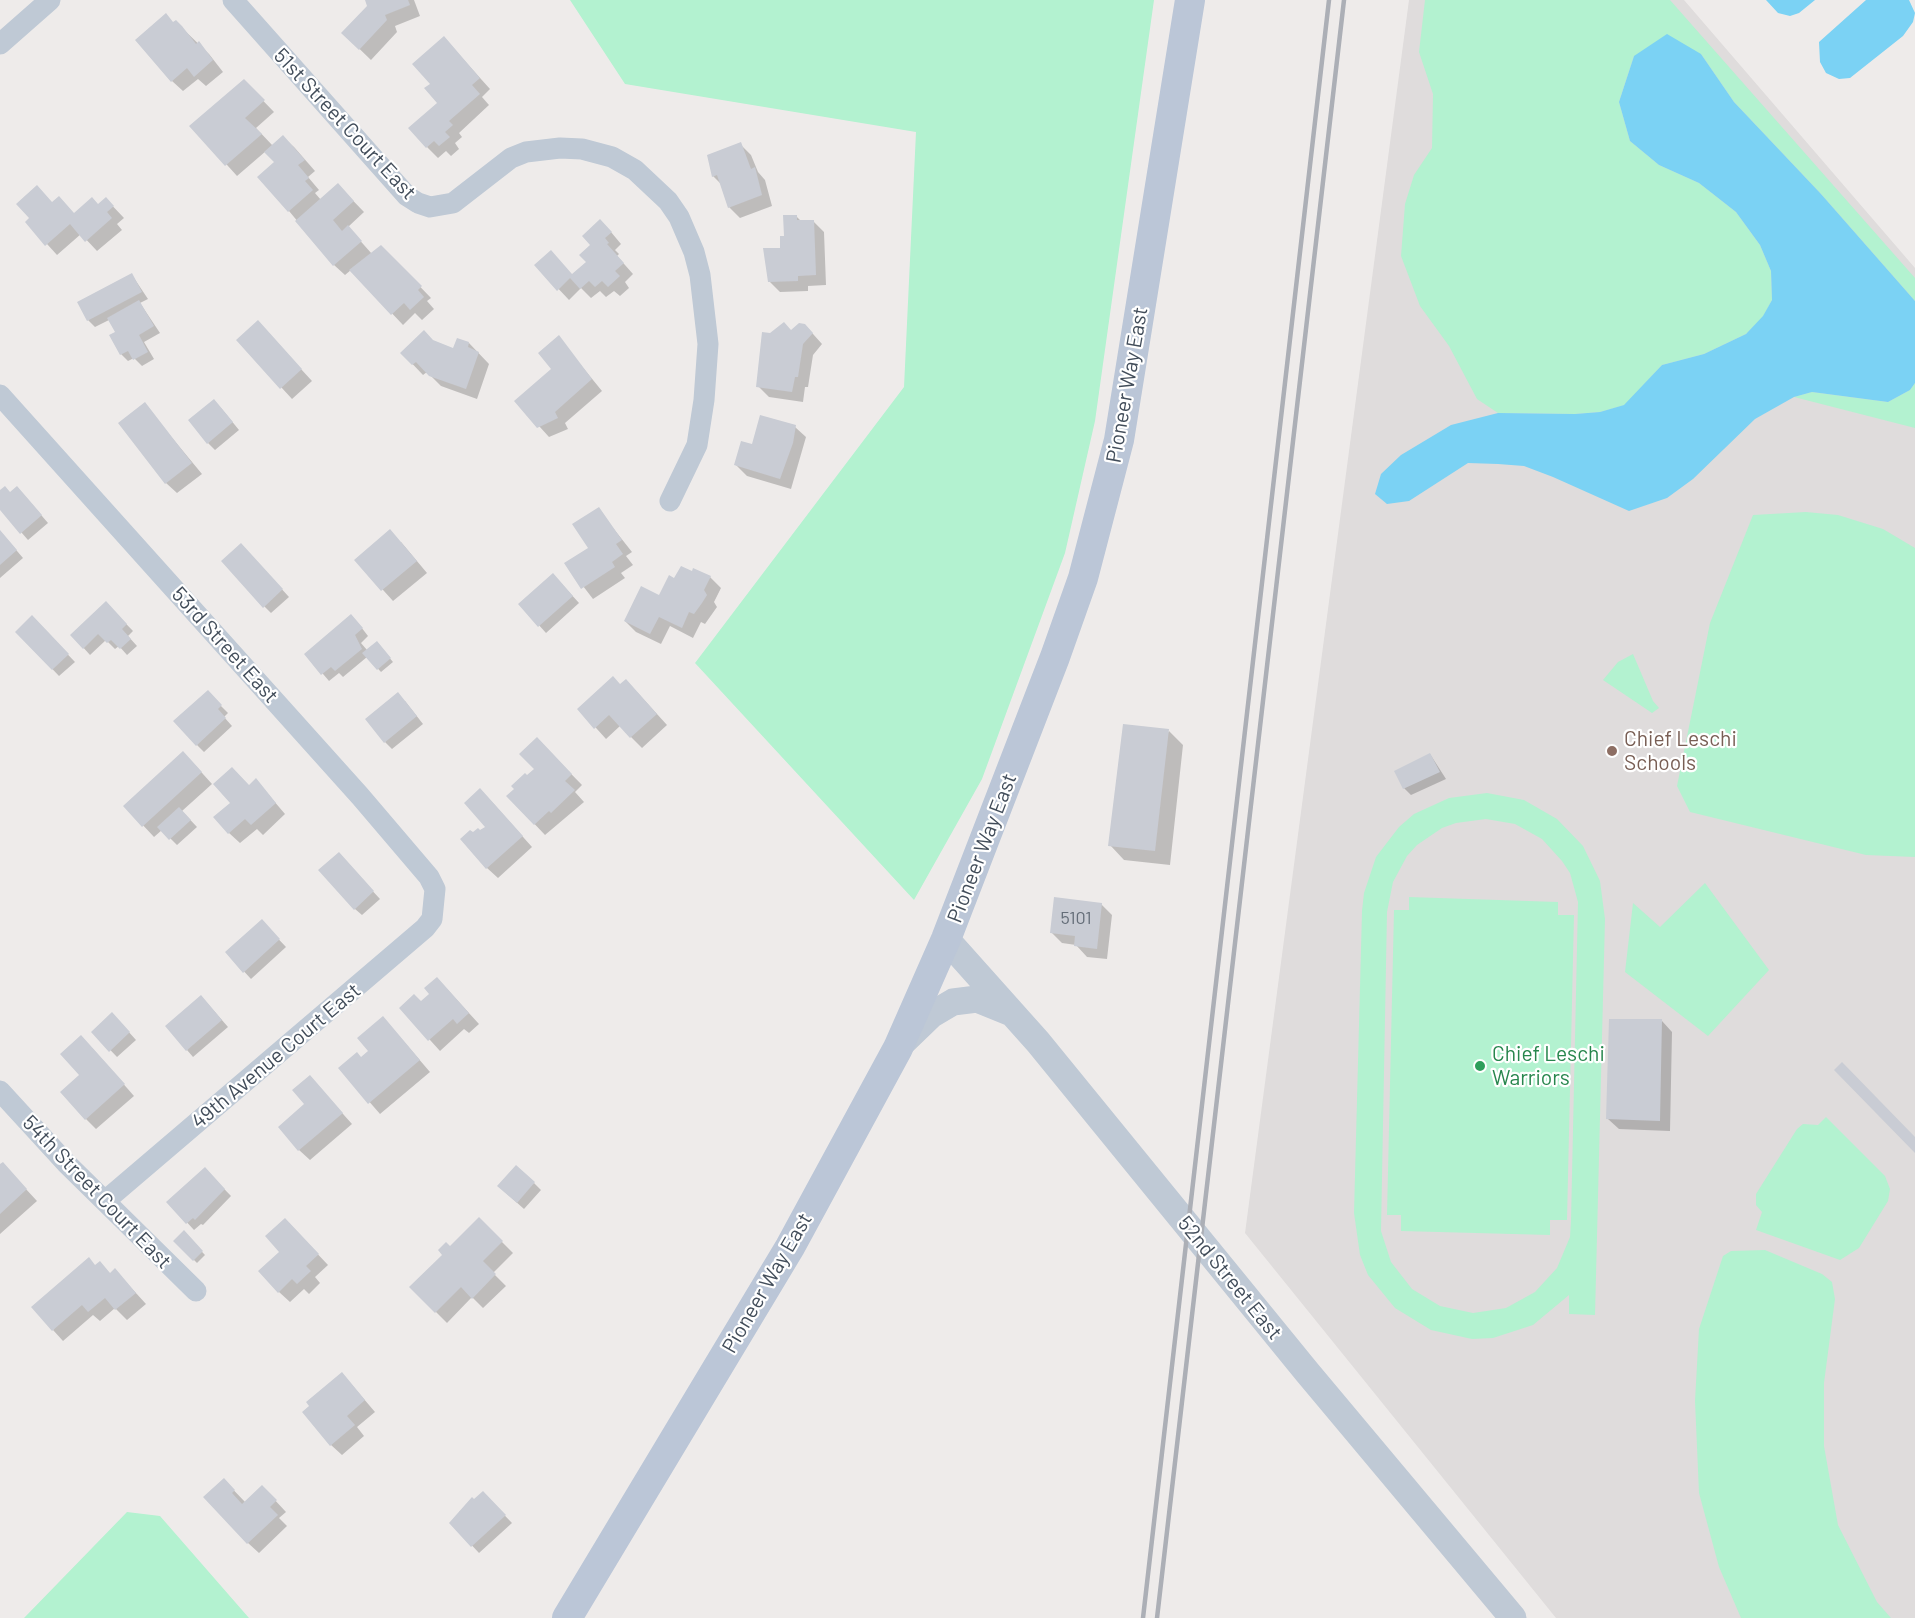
<!DOCTYPE html>
<html>
<head>
<meta charset="utf-8">
<style>
	body { margin:0 }
	canvas { display:block; background:#eeebea }
</style>
</head>
<body>
<canvas width="1915" height="1618"></canvas>
<script>
const c = document.querySelector('canvas').getContext('2d');
c.lineJoin = 'round';
function fill(path, color) {
  c.fillStyle = color;
  c.fill(path, 'evenodd');
}
function poly(rows) {
  const path = new Path2D();
  for (const r of rows) {
    path.moveTo(r[0], r[1]);
    for (let i = 2; i < r.length; i += 2) path.lineTo(r[i], r[i + 1]);
  }
  return path;
}
function stroke(path, color, width, dash) {
  c.strokeStyle = color;
  c.lineWidth = width;
  c.lineCap = dash ? 'butt' : 'round';
  c.setLineDash(dash || []);
  c.stroke(path);
}
function write(font, color, halo, rows, align = 'center') {
  c.font = font + ' Barlow,sans-serif';
  c.lineWidth = 4.5;
  c.setLineDash([]);
  c.textBaseline = 'middle';
  c.strokeStyle = halo;
  c.fillStyle = color;
  for (const [text, x, y, turn = 0] of rows) {
    c.save();
    c.translate(x, y);
    c.rotate((+turn || 0) * Math.PI / 180);
    c.textAlign = isNaN(turn) ? turn : align;
    if (halo) c.strokeText(text, 0, 0);
    c.fillText(text, 0, 0);
    c.restore();
  }
}
fill(poly([
	[1409,0,1684,0,1915,268,1915,1618,1556,1618,1245,1233]
]), '#dfdcdc');
fill(poly([
	[570,0,1154,0,1095,421,1065,553,982,779,914,900,695,663,904,387,916,132,625,84],
	[1425,0,1670,0,1915,278,1915,301,1821,194,1734,102,1701,54,1634,56,1619,102,1630,141,1659,165,1699,183,1736,212,1760,245,1771,271,1772,300,1763,317,1746,334,1704,354,1662,365,1625,405,1600,412,1575,414,1498,413,1477,399,1449,346,1420,306,1401,256,1405,204,1414,175,1432,148,1433,94,1419,52],
	[1915,383,1915,428,1794,397,1812,392,1888,402,1910,390],
	[1806,512,1838,515,1883,529,1915,548,1915,857,1866,855,1690,812,1677,786,1710,623,1753,515],
	[1633,654,1653,701,1659,708,1652,713,1603,680,1618,662],
	[1487,793,1524,800,1557,819,1583,846,1600,881,1605,919,1595,1315,1569,1314,1569,1295,1533,1325,1493,1338,1472,1339,1431,1330,1395,1308,1368,1275,1360,1255,1354,1213,1362,911,1364,893,1376,857,1399,827,1414,814,1449,798],
	[1486,819,1515,824,1542,839,1562,861,1570,873,1578,902,1571,1220,1570,1237,1557,1268,1535,1292,1506,1308,1473,1313,1440,1306,1412,1289,1391,1262,1381,1231,1387,912,1393,882,1407,856,1417,845,1442,828,1456,823],
	[1705,883,1769,970,1708,1036,1625,972,1633,903,1660,927],
	[1409,897,1558,902,1558,915,1574,915,1567,1220,1550,1220,1550,1235,1401,1231,1401,1215,1387,1215,1394,910,1409,910],
	[1826,1117,1885,1176,1890,1189,1888,1201,1859,1248,1840,1260,1756,1230,1762,1212,1756,1205,1756,1194,1797,1129,1803,1124,1818,1125],
	[1765,1250,1822,1274,1832,1282,1835,1299,1824,1383,1824,1446,1838,1525,1877,1602,1891,1618,1741,1618,1719,1567,1699,1493,1695,1401,1699,1329,1723,1256,1731,1251],
	[127,1512,160,1516,249,1618,24,1618]
]), '#b3f2d0');
fill(poly([
	[1766,0,1815,0,1799,13,1790,16,1778,13],
	[1866,0,1909,0,1915,13,1913,22,1903,36,1850,78,1839,79,1826,73,1820,62,1819,42],
	[1667,34,1701,54,1734,102,1821,194,1915,301,1915,383,1910,390,1888,402,1812,392,1794,397,1755,419,1693,479,1667,498,1629,511,1553,477,1524,466,1498,464,1468,463,1409,501,1387,504,1375,494,1381,474,1401,455,1451,425,1498,413,1575,414,1600,412,1624,405,1662,365,1704,354,1746,334,1763,316,1772,300,1771,271,1760,245,1736,212,1699,183,1659,165,1630,141,1619,102,1634,56]
]), '#7bd2f4');
fill(poly([
	[367,0,414,0,420,16,395,26,397,32,371,60,343,33,369,6],
	[181,27,209,54,223,72,206,86,198,79,183,91,172,81],
	[454,49,490,89,482,97,489,105,459,133,462,137,455,143,459,149,451,156,446,151,438,158,427,147,439,103,432,84],
	[244,81,274,112,256,128,273,146,283,137,294,147,315,171,308,177,319,190,315,193,321,200,338,185,364,212,348,227,372,254,404,270,431,298,427,301,434,309,422,320,415,313,403,325,351,270,345,275,334,265,289,211,276,162,266,151,237,176,192,126],
	[740,144,751,155,758,172,765,180,772,206,740,218,729,207,722,185,713,176,709,156],
	[106,199,124,218,117,224,122,230,97,251,81,234,57,255,47,244,53,203,75,215,98,205],
	[796,216,801,221,813,221,824,232,826,285,808,286,808,291,780,292,769,281],
	[611,232,621,244,615,250,619,254,617,256,633,274,625,282,629,288,620,296,614,291,606,297,600,291,591,298,581,288,569,300,536,265,573,275,588,262,582,255],
	[132,275,148,299,140,303,160,333,144,342,154,359,142,366,134,358,128,361,121,354,117,332,109,320,95,327,88,320],
	[805,325,822,344,813,355,808,387,805,387,803,402,769,397,758,386,771,334,792,331],
	[268,333,312,381,292,399,238,340],
	[558,337,602,391,565,423,568,429,549,437,539,426],
	[434,342,454,350,469,343,489,364,477,399,441,386,427,372,423,375,402,353],
	[144,404,202,474,177,493,166,483],
	[221,408,239,430,215,450,208,443],
	[795,427,806,437,791,489,747,476,736,465,753,446],
	[0,492,24,495,48,523,28,540,0,508],
	[598,509,632,552,626,556,633,565,621,573,625,578,593,599,566,564,590,548],
	[0,531,23,558,0,578],
	[401,542,427,573,393,601,356,560],
	[248,552,289,597,271,613,264,606],
	[710,577,721,588,714,602,717,607,705,624,701,622,693,638,670,626,661,644,636,632,625,621,660,597,675,580],
	[560,582,579,603,546,633,520,604],
	[106,603,133,631,128,636,137,646,127,655,119,646,115,649,106,640,90,655,72,635],
	[32,617,75,662,59,676,17,632],
	[358,623,368,636,361,643,367,650,377,643,393,662,381,672,367,657,343,677,339,673,329,681,306,654],
	[620,686,637,692,667,725,642,748,620,726,606,739,579,709],
	[207,692,228,713,224,717,232,726,204,752,197,745],
	[405,701,423,724,392,749,385,742],
	[1169,731,1183,745,1170,865,1124,860,1110,845],
	[537,739,582,785,575,792,584,802,545,835,508,796,536,769],
	[1430,754,1446,779,1411,795,1404,788],
	[194,764,212,784,182,811,197,827,177,845,162,830,154,837,125,806],
	[256,780,285,814,263,835,257,829,240,843,229,833,232,803],
	[491,801,532,847,498,878,487,868,473,834,487,827],
	[345,861,380,899,362,915,355,909],
	[1101,904,1112,915,1107,959,1087,957,1076,945,1062,943,1051,932],
	[268,928,286,947,251,979,227,953],
	[447,989,479,1024,469,1033,464,1029,440,1051,401,1008,421,1003],
	[208,1004,228,1027,193,1057,187,1050],
	[119,1021,136,1040,117,1057,93,1032],
	[1662,1021,1672,1032,1670,1131,1619,1129,1608,1119],
	[393,1029,430,1072,380,1114,340,1068,361,1059],
	[92,1048,134,1096,96,1129,86,1119],
	[310,1077,352,1124,310,1160,299,1150],
	[0,1166,13,1175,37,1201,0,1234],
	[205,1169,231,1196,203,1225,201,1224,194,1230,168,1202],
	[534,1183,541,1190,524,1209,506,1193],
	[479,1219,513,1253,493,1273,506,1286,483,1308,472,1297,447,1323,411,1287],
	[296,1231,328,1265,315,1277,320,1283,309,1294,304,1289,290,1302,279,1292,281,1252],
	[184,1233,205,1255,197,1263,175,1241],
	[96,1266,125,1281,146,1304,127,1320,115,1308,100,1321,93,1315,63,1341,53,1330],
	[352,1385,375,1412,357,1427,364,1436,342,1455,331,1445],
	[224,1480,246,1503,273,1498,286,1512,279,1518,287,1526,259,1553,248,1543],
	[483,1493,512,1523,479,1553,451,1523,461,1514,459,1512]
]), '#0003');
fill(poly([
	[365,0,408,0,410,5,385,15,387,20,359,50,341,33,367,6],
	[166,13,173,22,176,20,182,26,196,44,199,41,213,60,194,77,187,68,171,82,135,40],
	[444,36,480,78,472,85,480,94,449,121,453,125,445,132,450,137,439,146,434,141,426,148,408,128,437,103,424,88,430,84,412,64],
	[244,79,265,100,245,118,262,134,225,166,189,126],
	[283,135,305,160,298,165,309,178,305,181,313,190,288,212,257,177,274,162,264,152],
	[741,142,751,169,755,167,762,195,728,208,717,175,712,177,707,155],
	[338,183,354,201,333,220,342,231,348,225,362,241,333,266,295,221],
	[37,185,52,202,59,196,74,213,92,197,98,204,106,197,114,206,107,212,112,218,85,242,70,224,45,246,25,222,29,218,16,204],
	[783,215,797,215,797,220,814,220,816,275,798,276,798,281,768,282,763,248,780,248,780,236,784,236],
	[600,219,612,232,605,238,609,243,607,244,624,263,615,271,620,276,608,287,602,281,595,287,589,281,580,289,570,278,557,291,534,265,551,250,572,274,586,262,579,255,590,245,582,236],
	[381,245,422,286,418,290,424,297,410,310,404,303,391,315,349,270],
	[132,273,142,292,87,321,77,302],
	[139,300,154,326,139,335,148,352,133,360,128,351,120,355,109,335,115,332,107,318],
	[258,320,302,369,280,389,236,340],
	[784,322,791,330,799,323,805,324,813,333,803,344,798,377,795,377,792,392,756,387,762,332,770,333],
	[424,330,433,340,453,348,457,338,469,342,468,347,479,352,466,389,429,376,416,362,412,365,400,353],
	[559,335,592,379,555,412,558,418,537,428,514,401,551,369,538,353],
	[214,399,233,422,207,444,188,420],
	[145,402,192,463,165,484,118,423],
	[760,415,796,425,793,443,780,479,734,465,741,441,752,444],
	[5,486,10,492,17,486,42,515,20,534,0,510,0,490],
	[599,507,622,540,616,544,623,554,612,562,615,567,581,589,564,563,588,548,572,524],
	[390,529,417,561,381,591,354,560],
	[0,530,17,550,0,565],
	[241,543,283,589,263,608,221,561],
	[681,566,692,571,693,568,711,576,704,590,707,595,702,603,694,614,689,612,682,628,659,617,650,634,624,621,641,586,659,595,669,575,674,578],
	[553,573,573,596,538,627,518,604],
	[106,601,127,624,122,629,131,639,120,649,111,640,107,643,98,634,83,649,70,635],
	[351,614,363,628,355,635,362,649,335,671,331,667,321,675,304,654],
	[32,615,69,654,52,670,15,632],
	[377,641,391,658,377,670,362,653],
	[613,676,620,684,626,679,657,714,630,738,609,715,594,729,577,709],
	[208,690,222,705,218,709,226,718,196,746,173,721],
	[398,692,417,716,384,743,365,719],
	[1123,724,1169,729,1155,851,1108,846],
	[537,737,572,774,565,781,575,790,551,813,549,811,534,825,506,796,514,789,511,786,525,773,527,775,534,769,519,754],
	[183,751,202,772,142,827,123,806],
	[1430,753,1440,772,1403,789,1394,771],
	[232,767,249,785,256,778,276,803,251,825,245,819,228,834,213,817,230,803,213,784],
	[480,788,523,836,486,869,460,839,470,830,473,832,478,828,480,830,485,827,464,803],
	[179,807,191,820,169,840,157,827],
	[339,852,374,891,354,910,318,870],
	[1054,897,1102,903,1097,949,1074,946,1075,936,1050,933],
	[262,919,280,939,243,973,225,952],
	[437,977,469,1013,457,1024,453,1019,428,1041,399,1008,414,994,421,1001,429,994,424,988],
	[201,995,222,1020,186,1051,165,1026],
	[112,1012,130,1032,109,1052,91,1032],
	[383,1016,420,1060,368,1104,338,1068,357,1052,361,1057,368,1051,357,1038],
	[1609,1019,1662,1019,1660,1121,1606,1119],
	[81,1035,125,1084,85,1120,60,1092,79,1075,60,1054],
	[1842,1062,1915,1137,1915,1153,1834,1070],
	[310,1075,343,1113,298,1151,278,1127,304,1104,292,1090],
	[3,1162,27,1189,0,1214,0,1164],
	[516,1165,535,1182,517,1203,497,1186],
	[205,1167,225,1189,195,1220,193,1218,186,1224,166,1202],
	[479,1217,503,1241,483,1261,496,1274,472,1299,461,1287,435,1313,409,1287,442,1255,438,1250,446,1242,450,1246],
	[285,1218,319,1254,306,1266,311,1271,297,1284,292,1279,278,1293,258,1271,279,1252,265,1236],
	[184,1230,203,1251,193,1261,173,1241],
	[89,1257,95,1265,100,1261,110,1273,115,1268,136,1293,115,1310,105,1298,88,1312,82,1305,52,1331,31,1307],
	[342,1372,365,1400,347,1416,355,1425,330,1446,302,1412,309,1406,306,1402],
	[224,1478,235,1490,232,1493,242,1504,262,1485,277,1500,270,1507,278,1515,247,1544,203,1497],
	[483,1491,506,1515,471,1547,449,1523,472,1497,474,1499]
]), '#c9ccd4');
stroke(poly([
	[233,0,407,196,418,203,430,207,453,203,511,158,526,152,560,148,582,149,612,157,635,170,668,201,679,217,694,252,700,275,708,344,704,400,697,445,670,501],
	[0,44,50,0],
	[0,395,360,796,429,877,435,889,432,919,425,928,105,1201],
	[0,1091,66,1163,196,1291]
]), '#bfc9d5', 21);
stroke(poly([
	[946,939,1038,1042,1307,1372,1513,1618],
	[903,1042,931,1015,953,1002,977,999,1009,1012]
]), '#bfc9d5', 27);
stroke(poly([
	[567,1618,790,1247,898,1048,946,939,1055,657,1083,578,1119,440,1190,0]
]), '#bbc6d7', 30);
stroke(poly([
	[1143,1618,1329,0],
	[1157,1618,1344,0]
]), '#acafb6', 4.5);
for (const [x, y, r, color] of [
	[1612,751,6,"#8d6e63"],
	[1480,1066,6,"#2e9e5b"]
]) {
  const dot = new Path2D();
  dot.arc(x, y, r, 0, 2 * Math.PI);
  c.fillStyle = color;
  c.fill(dot);
  stroke(dot, '#fff', 2);
}
write('18px', '#646d78', null, [
	["5101",1076,918]
]);
write('21px', '#424d5a', '#fff', [
	["51st Street Court East",345,124,47],
	["Pioneer Way East",1127,385,-80],
	["53rd Street East",225,645,48],
	["Pioneer Way East",982,848,-69],
	["49th Avenue Court East",276,1056,-40],
	["54th Street Court East",97,1192,46],
	["52nd Street East",1230,1278,51],
	["Pioneer Way East",767,1283,-60]
]);
write('21px', '#785e54', '#fff', [
	["Chief Leschi",1624,739],
	["Schools",1624,763]
], 'left');
write('21px', '#27864d', '#fff', [
	["Chief Leschi",1492,1054],
	["Warriors",1492,1078]
], 'left');
</script>
</body>
</html>
